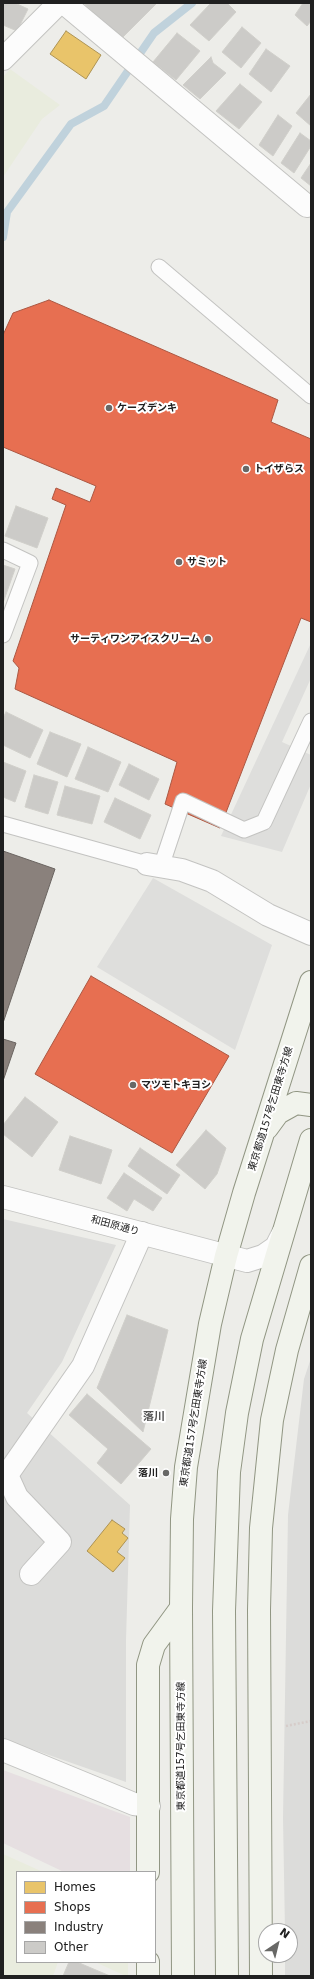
<!DOCTYPE html>
<html>
<head>
<meta charset="utf-8">
<style>
	body { margin:0 }
	#map { position:relative; width:314px; height:1979px; overflow:hidden; background:#edede9; font-family:"DejaVu Sans",sans-serif }
	canvas { display:block }
	.frame { position:absolute; inset:0; border:4px solid #202020; pointer-events:none }
	.legend { position:absolute; left:16px; top:1871px; width:140px; height:92px; box-sizing:border-box; background:#fff; border:1px solid #a6a6a6; margin:0; padding:5px 7px; list-style:none; font-size:12px; color:#202020 }
	.legend li { display:flex; align-items:center; gap:8px; height:20px }
	.legend b { width:20px; border:1px solid #a6a6a6 }
	.north { position:absolute; left:258px; top:1923px; width:40px; height:40px; box-sizing:border-box; background:#fff; border:1px solid #a6a6a6; border-radius:50%; rotate:35deg; font-size:11px; font-weight:700; line-height:16px; text-align:center; color:#202020 }
	.north::after { content:''; display:block; margin:auto; width:14px; height:18px; background:#686866; clip-path:polygon(50% 0,100% 100%,50% 72%,0 100%) }
</style>
</head>
<body>
<div id="map">
<canvas width="314" height="1979"></canvas>
<div class="frame"></div>
<ul class="legend">
<li><b style="height:11px;background:#e9c46a"></b>Homes</li>
<li><b style="height:11px;background:#e76f51"></b>Shops</li>
<li><b style="height:11px;background:#8a817c"></b>Industry</li>
<li><b style="height:11px;background:#cccbc8"></b>Other</li>
</ul>
<div class="north">N</div>
</div>
<script>
const c = document.querySelector('canvas').getContext('2d');
c.lineJoin = 'round';
function fill(path, color) {
  c.fillStyle = color;
  c.fill(path, 'evenodd');
}
function poly(rows) {
  const path = new Path2D();
  for (const r of rows) {
    path.moveTo(r[0], r[1]);
    for (let i = 2; i < r.length; i += 2) path.lineTo(r[i], r[i + 1]);
  }
  return path;
}
function stroke(path, color, width, dash) {
  c.strokeStyle = color;
  c.lineWidth = width;
  c.lineCap = dash ? 'butt' : 'round';
  c.setLineDash(dash || []);
  c.stroke(path);
}
function write(font, color, halo, rows, align = 'center') {
  c.font = font + ' "DejaVu Sans","Noto Sans JP",sans-serif';
  c.lineWidth = 4;
  c.setLineDash([]);
  c.textBaseline = 'middle';
  c.strokeStyle = halo;
  c.fillStyle = color;
  for (const [text, x, y, turn = 0] of rows) {
    c.save();
    c.translate(x, y);
    c.rotate((+turn || 0) * Math.PI / 180);
    c.textAlign = isNaN(turn) ? turn : align;
    if (halo) c.strokeText(text, 0, 0);
    c.fillText(text, 0, 0);
    c.restore();
  }
}
fill(poly([
	[3,1219,116,1245,62,1362,27,1413,130,1505,126,1640,126,1782,3,1739],
	[311,1358,311,1976,285,1976,285,1955,290,1955,290,1931,285,1931,283,1818,288,1515,304,1379]
]), '#dcdcda');
fill(poly([
	[3,1770,130,1817,130,1872,64,1872,3,1843]
]), '#e6dfe1');
fill(poly([
	[10,69,60,105,42,119,3,177,3,77],
	[3,1854,43,1872,17,1872,17,1962,58,1962,53,1976,3,1976],
	[95,1962,128,1962,128,1976,126,1976]
]), '#e9ecde');
fill(poly([
	[311,643,311,678,282,742,311,755,311,784,282,852,221,836],
	[153,878,272,945,235,1050,97,967]
]), '#dededc');
const homes = poly([
	[66,31,101,55,86,79,50,54,66,31],
	[112,1520,125,1529,122,1533,128,1538,117,1552,125,1558,113,1572,87,1551,112,1520]
]);
fill(homes, '#e9c46a');
stroke(homes, '#ad9354', 1);
const shops = poly([
	[49,300,278,400,271,422,311,439,311,622,301,618,220,828,165,804,177,762,15,689,19,668,13,661,66,505,52,499,56,488,90,502,96,486,3,447,3,335,13,313,49,300],
	[91,976,229,1056,172,1153,35,1074,91,976]
]);
fill(shops, '#e76f51');
stroke(shops, '#ab5742', 1);
const industry = poly([
	[3,851,55,869,3,1023,3,851],
	[3,1039,16,1043,3,1081,3,1039]
]);
fill(industry, '#8a817c');
stroke(industry, '#6a6460', 1);
stroke(poly([
	[3,237,7,212,71,124,104,106,154,33,192,3]
]), '#c0d2dc', 8);
const building = poly([
	[3,3,15,3,28,9,17,31,3,25,3,3],
	[84,3,157,3,120,40,84,3],
	[211,3,227,3,236,12,209,41,190,25,211,3],
	[303,3,311,3,311,21,307,26,295,15,303,3],
	[242,27,261,43,241,68,222,52,242,27],
	[177,33,200,51,176,80,153,62,177,33],
	[266,49,290,66,271,92,249,74,266,49],
	[211,57,213,63,226,73,200,99,183,85,211,57],
	[240,84,262,102,239,129,216,111,240,84],
	[311,94,311,126,296,113,311,94],
	[278,115,292,126,273,156,259,145,278,115],
	[300,133,311,141,311,146,294,173,281,163,300,133],
	[311,163,311,186,301,178,311,163],
	[16,506,48,518,37,548,5,536,16,506],
	[3,565,15,569,3,603,3,565],
	[6,712,43,730,30,758,3,745,3,718,6,712],
	[50,732,81,744,67,777,37,764,50,732],
	[88,747,121,762,108,792,75,779,88,747],
	[3,762,26,771,15,802,3,797,3,762],
	[129,764,159,779,149,800,119,785,129,764],
	[34,775,58,782,48,814,25,807,34,775],
	[65,786,100,796,92,824,57,815,65,786],
	[115,798,151,815,140,839,104,822,115,798],
	[25,1097,58,1122,32,1157,3,1134,3,1125,25,1097],
	[206,1130,226,1148,217,1174,205,1189,176,1165,206,1130],
	[70,1136,112,1150,101,1184,59,1170,70,1136],
	[140,1148,180,1175,167,1194,128,1166,140,1148],
	[124,1173,162,1198,153,1211,134,1199,127,1211,107,1198,124,1173],
	[127,1315,168,1330,143,1432,97,1388,127,1315],
	[87,1394,151,1449,121,1484,97,1463,108,1449,69,1415,87,1394],
	[69,1962,77,1962,110,1976,63,1976,69,1962]
]);
fill(building, '#cccbc8');
stroke(building, '#d0cfca', 1);
const service = poly([
	[159,267,311,396],
	[3,550,30,563,3,635],
	[3,824,147,864],
	[161,867,183,801,244,830,264,822,311,721]
]);
const minor = poly([
	[64,3,307,206],
	[3,59,59,3],
	[7,1475,17,1497,60,1542,31,1574],
	[3,1476,7,1475,83,1366,142,1233],
	[3,1750,134,1804,149,1806]
]);
const tertiary = poly([
	[147,864,182,870,212,881,268,915,311,934],
	[3,1197,247,1261,263,1256,276,1247,283,1233]
]);
const secondary = poly([
	[267,1128,278,1113,296,1103,311,1105],
	[148,1872,148,1665,154,1645,181,1608],
	[148,1976,148,1962],
	[183,1976,181,1608,182,1519,186,1467,210,1324,226,1256,244,1193,311,982],
	[227,1976,224,1611,229,1472,237,1413,252,1339,311,1140],
	[261,1976,259,1610,261,1528,272,1420,287,1350,311,1266]
]);
stroke(service, '#c3c3c1', 17);
stroke(minor, '#c3c3c1', 24);
stroke(tertiary, '#c3c3c1', 24);
stroke(secondary, '#919683', 24);
stroke(poly([
	[286,1726,311,1721]
]), '#d6ccc9', 2.5, [2, 2]);
stroke(service, '#fcfcfc', 15);
stroke(minor, '#fcfcfc', 22);
stroke(tertiary, '#fcfcfc', 22);
stroke(secondary, '#f1f3ec', 22);
for (const [x, y, r, color] of [
	[109,408,4,"#686866"],
	[246,469,4,"#686866"],
	[179,562,4,"#686866"],
	[208,639,4,"#686866"],
	[133,1085,4,"#686866"],
	[166,1473,4,"#686866"]
]) {
  const dot = new Path2D();
  dot.arc(x, y, r, 0, 2 * Math.PI);
  c.fillStyle = color;
  c.fill(dot);
  stroke(dot, '#fff', 1.5);
}
write('bold 10px', '#202020', '#fff', [
	["ケーズデンキ",117,408],
	["トイザらス",254,469],
	["サミット",187,562],
	["サーティワンアイスクリーム",200,639,"right"],
	["マツモトキヨシ",141,1085],
	["落川",158,1473,"right"]
], 'left');
write('10px', '#202020', '#fff', [
	["東京都道157号乞田東寺方線",271,1109,-73],
	["和田原通り",115,1226,15],
	["東京都道157号乞田東寺方線",194,1423,-81],
	["東京都道157号乞田東寺方線",181,1746,-90]
]);
write('bold 11px', '#535353', '#fff', [
	["落川",154,1417]
]);
</script>
</body>
</html>
